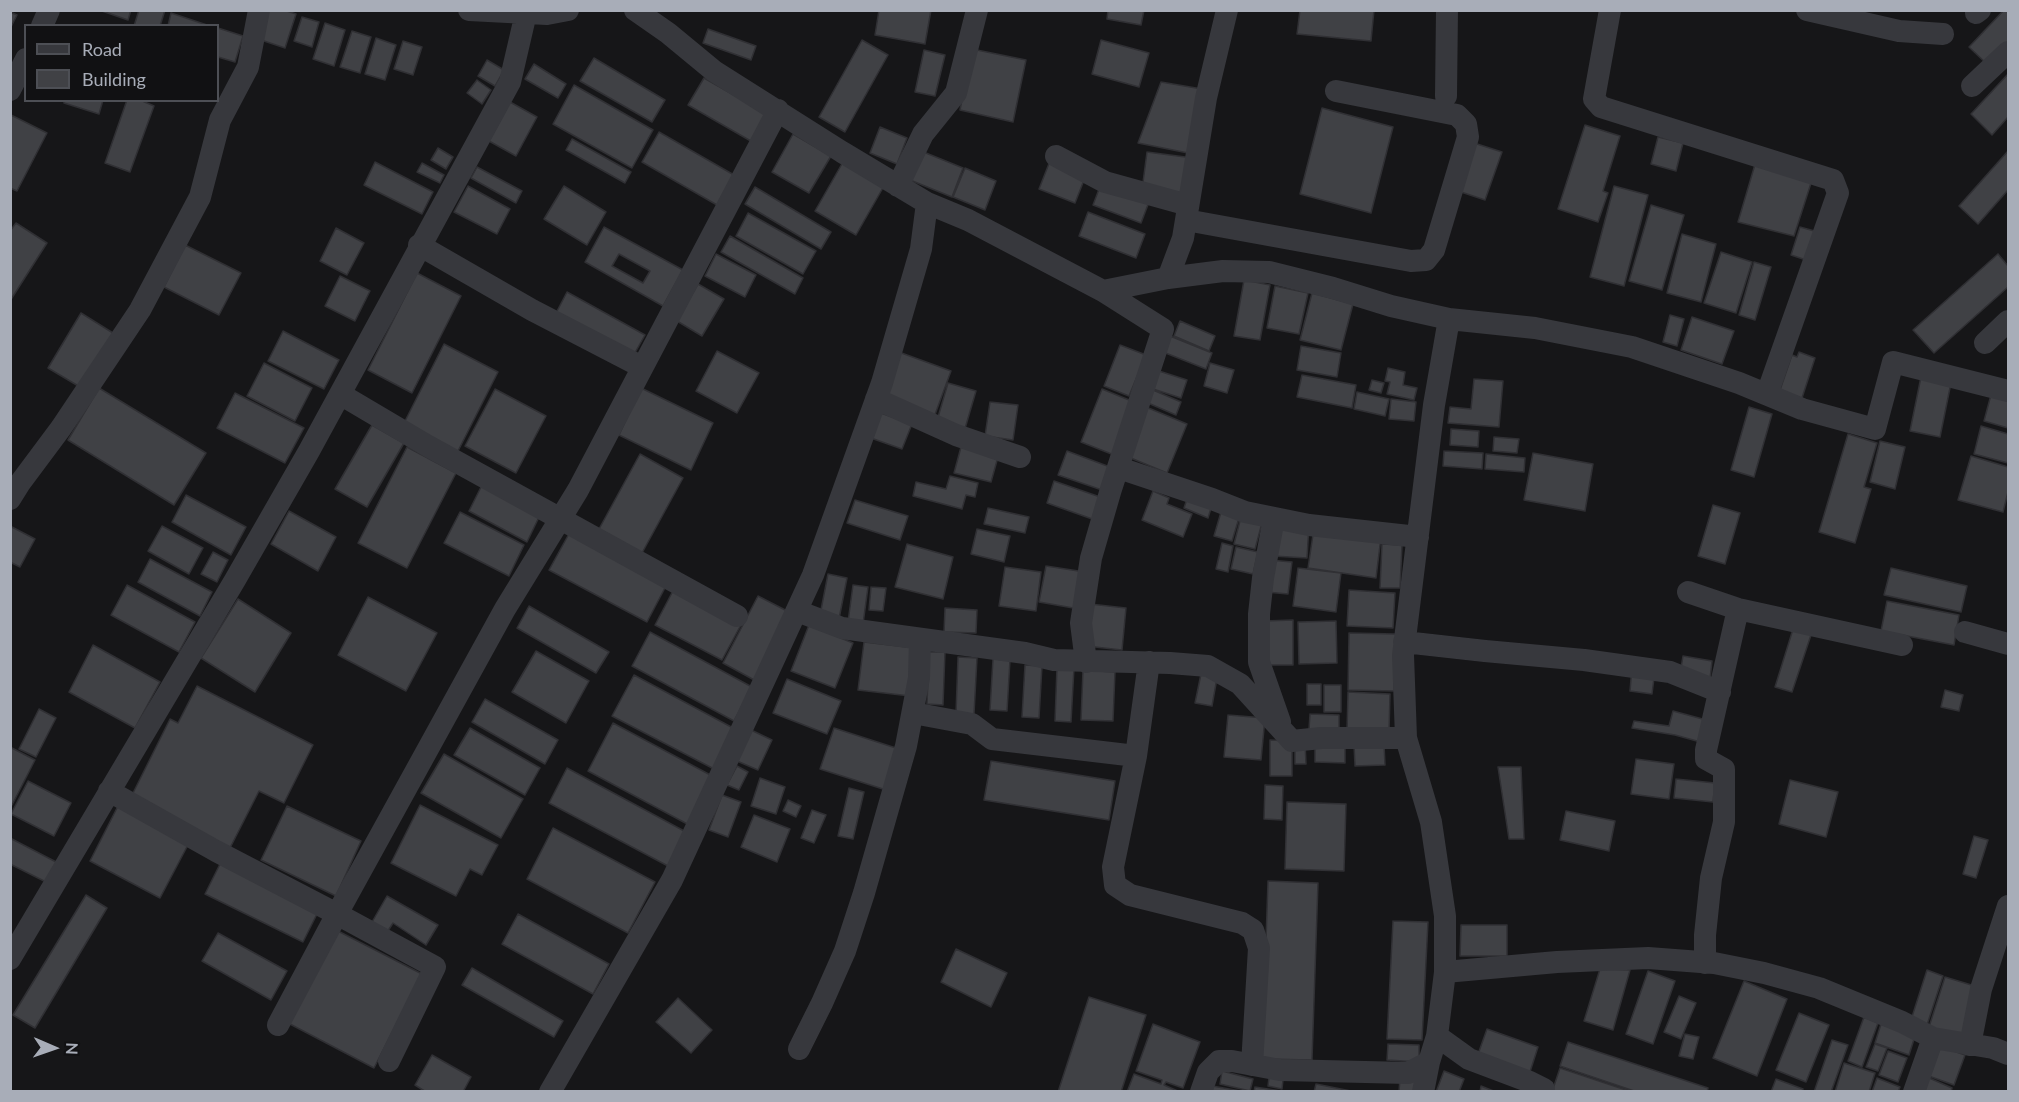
<!DOCTYPE html>
<html>
<head>
<meta charset="utf-8">
<style>
	body { margin:0 }
	#map { position:relative; width:2019px; height:1102px; overflow:hidden; background:#161618; font-family:Lato,sans-serif }
	canvas { display:block }
	.frame { position:absolute; inset:0; border:12px solid #a8adb8; pointer-events:none }
	.legend { position:absolute; left:24px; top:24px; width:195px; height:78px; box-sizing:border-box; background:#111113; border:2px solid #4d4f55; margin:0; padding:8px 10px; list-style:none; font-size:18px; color:#a8adb8 }
	.legend li { display:flex; align-items:center; gap:12px; height:30px }
	.legend b { width:30px; border:2px solid #4d4f55 }
	.north { position:absolute; left:24px; top:1018px; width:60px; height:60px; -webkit-text-stroke:4px #111113; paint-order:stroke; rotate:92deg; font-size:16px; font-weight:700; line-height:24px; text-align:center; color:#a8adb8 }
	.north::after { content:''; display:block; margin:auto; width:21px; height:27px; background:#a8adb8; clip-path:polygon(50% 0,100% 100%,50% 72%,0 100%) }
</style>
</head>
<body>
<div id="map">
<canvas width="2019" height="1102"></canvas>
<div class="frame"></div>
<ul class="legend">
<li><b style="height:8px;background:#37383d"></b>Road</li>
<li><b style="height:16px;background:#404145"></b>Building</li>
</ul>
<div class="north">N</div>
</div>
<script>
const c = document.querySelector('canvas').getContext('2d');
c.lineJoin = 'round';
function fill(path, color) {
  c.fillStyle = color;
  c.fill(path, 'evenodd');
}
function poly(rows) {
  const path = new Path2D();
  for (const r of rows) {
    path.moveTo(r[0], r[1]);
    for (let i = 2; i < r.length; i += 2) path.lineTo(r[i], r[i + 1]);
  }
  return path;
}
function stroke(path, color, width, dash) {
  c.strokeStyle = color;
  c.lineWidth = width;
  c.lineCap = dash ? 'butt' : 'round';
  c.setLineDash(dash || []);
  c.stroke(path);
}
const building = poly([
	[99,10,131,10,128,20,99,10],
	[139,10,165,10,160,26,134,26,139,10],
	[267,10,284,10,296,14,285,48,258,39,267,10],
	[879,10,931,10,925,44,875,35,879,10],
	[1108,10,1144,10,1141,25,1107,19,1108,10],
	[1300,10,1374,10,1371,41,1297,34,1300,10],
	[2004,10,2008,10,2008,47,1990,67,1969,47,2004,10],
	[10,12,17,15,10,29,10,12],
	[171,13,210,26,168,26,171,13],
	[302,17,319,22,312,47,294,41,302,17],
	[325,23,345,30,334,66,313,59,325,23],
	[218,28,243,36,235,62,218,57,218,28],
	[708,29,756,46,751,60,703,43,708,29],
	[352,31,371,37,360,73,340,67,352,31],
	[376,38,396,45,385,80,365,74,376,38],
	[862,40,888,55,845,132,819,117,862,40],
	[1101,40,1149,53,1139,87,1092,74,1101,40],
	[403,41,422,47,413,75,394,69,403,41],
	[972,49,1026,60,1013,122,960,110,972,49],
	[924,50,945,55,935,96,915,92,924,50],
	[594,58,665,100,652,122,580,81,594,58],
	[487,60,504,70,495,86,478,76,487,60],
	[534,64,566,84,558,98,525,79,534,64],
	[2008,74,2008,117,1992,135,1971,114,2008,74],
	[704,78,771,116,756,144,688,105,704,78],
	[477,80,491,90,482,104,467,93,477,80],
	[1161,82,1202,89,1193,154,1138,143,1161,82],
	[574,85,653,130,632,168,553,124,574,85],
	[64,100,103,100,99,114,64,103,64,100],
	[127,100,140,100,154,106,130,172,105,163,127,100],
	[510,102,537,117,516,156,489,141,510,102],
	[1322,108,1393,127,1371,213,1300,194,1322,108],
	[11,115,47,133,17,191,10,188,11,115],
	[1585,125,1620,136,1603,191,1608,193,1598,222,1558,209,1585,125],
	[880,127,907,138,897,164,870,153,880,127],
	[659,132,734,175,717,205,642,162,659,132],
	[793,134,831,156,809,193,772,172,793,134],
	[1658,137,1683,143,1676,171,1651,164,1658,137],
	[572,139,631,172,625,183,566,150,572,139],
	[1474,143,1502,152,1485,200,1458,191,1474,143],
	[438,148,453,157,446,169,431,160,438,148],
	[921,151,963,168,952,197,910,180,921,151],
	[2008,151,2008,190,1978,224,1959,206,2008,151],
	[1147,152,1193,158,1188,197,1142,190,1147,152],
	[1050,161,1086,175,1075,203,1039,189,1050,161],
	[1756,161,1812,180,1794,236,1738,222,1756,161],
	[375,162,433,192,422,214,364,185,375,162],
	[843,162,884,186,856,235,815,211,843,162],
	[422,163,444,175,440,183,417,172,422,163],
	[477,167,522,191,516,203,471,178,477,167],
	[965,168,996,181,985,210,953,197,965,168],
	[1101,184,1149,202,1141,223,1093,205,1101,184],
	[468,186,510,209,497,234,454,212,468,186],
	[564,186,606,212,587,245,544,219,564,186],
	[1614,186,1648,195,1624,286,1590,277,1614,186],
	[755,187,831,232,821,249,745,204,755,187],
	[1651,205,1684,215,1662,290,1629,281,1651,205],
	[1088,212,1145,234,1136,258,1079,236,1088,212],
	[748,213,816,251,803,274,736,236,748,213],
	[16,223,47,243,10,301,10,231,16,223],
	[604,227,683,270,663,306,585,262,604,227],
	[619,254,650,271,643,283,612,266,619,254],
	[1800,227,1818,232,1809,261,1791,255,1800,227],
	[336,228,364,243,347,275,320,261,336,228],
	[1682,234,1716,244,1701,302,1667,293,1682,234],
	[730,236,803,278,795,294,721,252,730,236],
	[185,245,241,273,219,315,164,287,185,245],
	[1721,252,1752,262,1736,313,1704,303,1721,252],
	[716,254,756,275,745,297,705,276,716,254],
	[1998,254,2008,266,2008,287,1934,353,1913,330,1998,254],
	[1754,262,1771,267,1755,320,1739,315,1754,262],
	[417,273,461,296,412,393,368,370,417,273],
	[340,276,370,291,355,321,325,306,340,276],
	[1244,280,1270,285,1260,340,1234,336,1244,280],
	[698,284,724,299,702,336,677,321,698,284],
	[1275,286,1308,293,1299,334,1267,328,1275,286],
	[567,292,645,335,632,358,555,315,567,292],
	[1312,293,1353,304,1341,350,1300,340,1312,293],
	[81,313,113,333,80,387,48,368,81,313],
	[1670,315,1684,319,1677,346,1663,342,1670,315],
	[1692,317,1734,331,1722,364,1681,350,1692,317],
	[1180,321,1215,336,1209,351,1174,336,1180,321],
	[283,331,339,360,324,389,268,361,283,331],
	[1170,336,1212,353,1206,369,1163,352,1170,336],
	[444,344,498,372,456,455,402,427,444,344],
	[1120,345,1146,355,1129,396,1104,386,1120,345],
	[1301,346,1341,353,1337,377,1297,370,1301,346],
	[717,351,759,373,737,413,696,391,717,351],
	[896,351,951,371,933,420,884,402,896,351],
	[1799,352,1815,358,1801,401,1779,393,1792,355,1797,357,1799,352],
	[264,363,312,388,295,421,247,396,264,363],
	[1210,363,1234,370,1227,393,1204,386,1210,363],
	[1388,368,1405,372,1403,385,1417,388,1414,400,1387,394,1390,382,1385,381,1388,368],
	[1159,371,1187,380,1181,398,1153,389,1159,371],
	[1922,372,1952,378,1940,437,1910,431,1922,372],
	[1302,375,1356,385,1352,408,1297,397,1302,375],
	[1474,379,1503,381,1499,427,1448,423,1450,407,1471,409,1474,379],
	[1372,380,1384,383,1381,393,1369,390,1372,380],
	[948,383,976,391,964,432,936,424,948,383],
	[1146,387,1181,402,1176,415,1141,400,1146,387],
	[99,388,206,453,174,505,68,440,99,388],
	[641,388,713,423,691,470,619,435,641,388],
	[495,389,546,416,516,473,465,446,495,389],
	[1102,389,1134,402,1114,455,1081,442,1102,389],
	[1992,391,2008,396,2008,428,1984,421,1992,391],
	[1357,392,1389,399,1385,416,1354,409,1357,392],
	[235,393,304,428,285,463,217,428,235,393],
	[1391,399,1416,402,1414,421,1389,419,1391,399],
	[990,402,1018,405,1013,440,985,436,990,402],
	[1146,407,1187,424,1167,473,1126,456,1146,407],
	[1749,407,1772,414,1754,477,1731,470,1749,407],
	[878,412,912,424,902,449,868,437,878,412],
	[372,425,404,443,367,507,335,489,372,425],
	[1981,426,2008,434,2008,463,1974,454,1981,426],
	[1451,429,1479,431,1478,447,1450,445,1451,429],
	[1848,434,1877,443,1864,487,1871,489,1855,543,1819,532,1848,434],
	[1494,437,1519,439,1517,453,1493,451,1494,437],
	[1880,441,1905,447,1895,489,1870,482,1880,441],
	[407,447,456,473,407,568,358,543,407,447],
	[961,447,998,457,991,482,954,473,961,447],
	[1067,451,1110,467,1102,490,1058,475,1067,451],
	[1444,451,1483,453,1482,469,1443,466,1444,451],
	[1533,453,1593,464,1585,511,1524,500,1533,453],
	[640,454,683,478,642,553,599,529,640,454],
	[1486,454,1525,458,1524,472,1485,469,1486,454],
	[1971,456,2008,467,2008,492,2003,512,1958,500,1971,456],
	[950,476,978,483,975,497,966,495,962,509,913,496,916,482,946,489,950,476],
	[1054,481,1103,498,1095,520,1047,503,1054,481],
	[482,485,540,515,527,542,469,511,482,485],
	[1153,491,1169,498,1167,504,1192,514,1183,537,1142,520,1153,491],
	[186,495,246,527,231,555,172,522,186,495],
	[1188,496,1212,505,1208,518,1184,508,1188,496],
	[855,500,908,516,900,540,847,523,855,500],
	[1713,505,1740,513,1725,564,1698,556,1713,505],
	[988,508,1029,517,1025,533,984,524,988,508],
	[289,511,336,537,318,571,271,544,289,511],
	[460,512,524,545,509,576,444,543,460,512],
	[1221,512,1239,518,1232,541,1214,536,1221,512],
	[1241,517,1262,523,1255,549,1234,544,1241,517],
	[1275,523,1309,525,1307,558,1272,556,1275,523],
	[10,526,35,539,20,567,10,562,10,526],
	[162,526,203,548,189,574,148,551,162,526],
	[1314,528,1381,537,1376,578,1308,568,1314,528],
	[977,529,1010,536,1004,562,971,554,977,529],
	[570,532,667,584,647,622,549,570,570,532],
	[1222,543,1233,546,1228,572,1216,569,1222,543],
	[907,544,953,557,943,599,895,587,907,544],
	[1382,544,1402,545,1400,588,1380,588,1382,544],
	[1236,547,1258,552,1253,574,1231,569,1236,547],
	[213,552,228,560,217,582,201,574,213,552],
	[150,559,212,592,200,616,138,582,150,559],
	[1270,560,1292,562,1288,594,1266,592,1270,560],
	[1046,566,1085,572,1079,609,1039,602,1046,566],
	[1005,567,1041,572,1036,611,999,606,1005,567],
	[1298,568,1341,573,1336,612,1293,606,1298,568],
	[1891,568,1967,586,1961,612,1884,595,1891,568],
	[828,574,847,578,839,619,820,615,828,574],
	[127,585,195,622,179,652,111,615,127,585],
	[853,585,868,587,863,624,848,622,853,585],
	[675,587,742,623,722,660,655,625,675,587],
	[871,587,886,588,883,611,869,610,871,587],
	[1349,590,1395,593,1393,628,1347,626,1349,590],
	[758,596,791,613,756,681,723,663,758,596],
	[368,597,437,633,406,691,338,655,368,597],
	[238,599,291,633,255,692,201,658,238,599],
	[1887,601,1959,615,1954,645,1881,631,1887,601],
	[1090,604,1126,608,1122,650,1086,646,1090,604],
	[529,606,609,652,596,673,517,628,529,606],
	[945,608,977,610,976,633,944,632,945,608],
	[1293,620,1293,665,1265,665,1264,621,1293,620],
	[1336,621,1337,663,1299,664,1298,622,1336,621],
	[809,625,853,643,835,688,791,671,809,625],
	[1794,626,1812,632,1792,692,1775,687,1794,626],
	[650,632,752,687,734,721,632,666,650,632],
	[1349,633,1396,634,1394,691,1348,690,1349,633],
	[864,642,916,648,910,696,858,690,864,642],
	[93,645,160,682,135,728,69,692,93,645],
	[536,651,589,681,566,723,512,692,536,651],
	[929,652,945,652,943,705,927,704,929,652],
	[1683,656,1712,661,1710,679,1680,674,1683,656],
	[958,657,977,658,974,714,956,713,958,657],
	[993,659,1010,660,1007,711,990,710,993,659],
	[1025,665,1042,666,1039,718,1022,717,1025,665],
	[1057,667,1074,668,1071,722,1055,721,1057,667],
	[1632,667,1655,670,1652,694,1630,691,1632,667],
	[1083,670,1115,672,1113,721,1081,720,1083,670],
	[1201,674,1217,678,1212,706,1195,703,1201,674],
	[634,675,735,729,714,769,612,716,634,675],
	[787,679,841,701,827,734,773,713,787,679],
	[1307,684,1321,684,1321,705,1307,705,1307,684],
	[1324,685,1341,685,1341,712,1324,712,1324,685],
	[197,686,313,745,284,803,259,791,230,848,131,797,170,719,178,723,197,686],
	[1945,690,1963,695,1959,711,1941,707,1945,690],
	[1348,692,1390,694,1389,732,1347,731,1348,692],
	[485,699,558,740,545,764,472,722,485,699],
	[39,709,56,718,36,757,19,749,39,709],
	[1673,711,1710,721,1704,743,1675,735,1632,728,1634,721,1669,726,1673,711],
	[1310,714,1339,715,1339,730,1309,729,1310,714],
	[1228,715,1265,718,1261,760,1224,757,1228,715],
	[613,723,716,778,691,826,588,771,613,723],
	[470,728,540,768,525,795,454,755,470,728],
	[834,728,899,749,886,790,820,769,834,728],
	[751,730,772,740,758,770,737,761,751,730],
	[1270,740,1292,741,1292,776,1270,776,1270,740],
	[1295,742,1305,742,1306,764,1295,764,1295,742],
	[1315,743,1345,744,1345,763,1315,762,1315,743],
	[1384,744,1385,765,1355,766,1354,745,1384,744],
	[10,747,35,760,12,805,10,804,10,747],
	[444,754,523,799,501,838,421,793,444,754],
	[1636,759,1674,764,1669,799,1631,794,1636,759],
	[991,761,1115,781,1109,820,984,800,991,761],
	[737,766,748,772,739,790,727,785,737,766],
	[1498,767,1521,767,1524,839,1509,839,1498,767],
	[567,768,686,832,668,866,549,803,567,768],
	[760,778,785,787,776,814,751,806,760,778],
	[1676,779,1715,783,1713,802,1674,798,1676,779],
	[1790,780,1838,792,1826,837,1779,824,1790,780],
	[28,781,71,803,54,836,11,814,28,781],
	[1265,785,1283,786,1282,820,1264,819,1265,785],
	[849,788,864,792,853,839,838,836,849,788],
	[722,795,741,802,728,837,709,830,722,795],
	[788,800,801,806,796,817,783,811,788,800],
	[1287,802,1346,804,1344,871,1285,869,1287,802],
	[420,805,498,845,482,875,470,869,456,896,391,863,420,805],
	[118,806,189,843,160,898,90,861,118,806],
	[287,806,361,841,336,896,261,860,287,806],
	[812,810,826,815,814,843,801,838,812,810],
	[1566,811,1615,821,1609,851,1560,840,1566,811],
	[754,815,790,829,777,862,741,847,754,815],
	[553,828,655,882,628,933,527,879,553,828],
	[1974,836,1988,840,1976,878,1963,874,1974,836],
	[10,838,60,864,50,884,10,864,10,838],
	[221,862,319,910,303,942,205,894,221,862],
	[1268,881,1318,883,1312,1060,1262,1059,1268,881],
	[86,895,107,908,35,1028,13,1015,86,895],
	[387,896,438,925,426,945,393,923,386,934,368,929,387,896],
	[518,914,609,964,593,994,502,944,518,914],
	[1393,921,1428,922,1422,1040,1387,1039,1393,921],
	[1461,925,1507,925,1507,956,1460,956,1461,925],
	[336,930,422,974,374,1068,288,1023,336,930],
	[218,933,287,971,271,1000,202,961,218,933],
	[956,949,1007,973,991,1007,941,982,956,949],
	[472,968,563,1021,554,1037,462,985,472,968],
	[1600,969,1630,970,1613,1030,1584,1021,1600,969],
	[1927,970,1943,976,1926,1028,1910,1023,1927,970],
	[1648,971,1675,981,1653,1044,1626,1034,1648,971],
	[1945,977,1978,987,1961,1041,1928,1030,1945,977],
	[1744,981,1787,999,1757,1076,1713,1058,1744,981],
	[1679,996,1696,1003,1681,1039,1664,1032,1679,996],
	[1089,997,1146,1015,1121,1092,1058,1092,1089,997],
	[678,998,712,1030,691,1053,656,1022,678,998],
	[1799,1013,1829,1025,1806,1082,1776,1070,1799,1013],
	[1864,1017,1878,1023,1862,1067,1848,1061,1864,1017],
	[1153,1024,1200,1042,1183,1088,1166,1082,1164,1085,1180,1092,1127,1092,1134,1074,1161,1084,1162,1080,1136,1071,1153,1024],
	[1881,1024,1915,1036,1909,1055,1875,1043,1881,1024],
	[1487,1029,1538,1047,1529,1075,1477,1057,1487,1029],
	[1685,1034,1699,1037,1693,1059,1679,1056,1685,1034],
	[1832,1040,1848,1045,1831,1092,1814,1092,1832,1040],
	[1568,1042,1708,1088,1707,1092,1637,1092,1560,1066,1568,1042],
	[1388,1044,1419,1045,1419,1062,1387,1060,1388,1044],
	[1875,1044,1887,1048,1878,1071,1866,1067,1875,1044],
	[1934,1044,1965,1055,1954,1085,1923,1074,1934,1044],
	[1888,1051,1907,1058,1898,1082,1879,1075,1888,1051],
	[432,1055,471,1077,463,1092,426,1092,415,1085,432,1055],
	[1844,1063,1875,1073,1869,1092,1835,1092,1844,1063],
	[1560,1068,1632,1092,1552,1092,1560,1068],
	[1222,1071,1253,1079,1250,1091,1220,1084,1222,1071],
	[1444,1071,1464,1079,1459,1092,1436,1092,1444,1071],
	[1269,1077,1283,1080,1282,1089,1268,1086,1269,1077],
	[1927,1077,1952,1088,1951,1092,1921,1092,1927,1077],
	[1400,1078,1415,1078,1415,1092,1399,1092,1400,1078],
	[1877,1078,1900,1087,1898,1092,1872,1092,1877,1078],
	[1776,1079,1803,1089,1802,1092,1771,1092,1776,1079],
	[1316,1084,1351,1091,1351,1092,1314,1092,1316,1084],
	[1207,1085,1246,1092,1205,1092,1207,1085],
	[1481,1086,1496,1092,1480,1092,1481,1086],
	[1255,1087,1281,1091,1281,1092,1254,1092,1255,1087]
]);
fill(building, '#404145');
stroke(building, '#303034', 1.5);
stroke(poly([
	[469,10,547,14,568,10],
	[635,10,668,33,714,71,842,152,927,203,968,220,1103,291,1163,329,1111,489,1091,558,1081,623,1086,662],
	[1610,10,1594,99,1601,107,1833,180,1838,193,1767,394],
	[1807,10,1899,31,1943,34],
	[1976,13,1980,10],
	[42,26,49,10],
	[1972,86,2008,52],
	[10,90,26,59],
	[1446,96,1447,10],
	[1056,156,1105,182,1188,205],
	[898,186,923,134,956,93,977,10],
	[1186,220,1411,261,1426,260,1434,250,1468,137,1466,124,1457,115,1336,91],
	[419,245,532,310,642,367],
	[1168,278,1183,238,1206,98,1227,10],
	[1103,291,1168,278,1223,271,1269,272,1333,288,1391,306,1449,319,1535,328,1632,347,1739,383,1802,409,1875,429,1893,362,2008,391],
	[1985,343,2008,321],
	[340,394,428,446,737,616],
	[876,399,956,435,1020,457],
	[1119,468,1212,499,1245,512,1309,525,1418,537],
	[10,499,20,483,61,428,140,310,200,197,220,120,248,67,259,10],
	[1274,518,1263,578,1259,614,1259,662,1280,722],
	[1688,592,1738,609,1902,645],
	[797,611,842,628,1025,653,1054,660,1170,663,1208,666,1240,684,1292,741,1321,738,1406,738],
	[1965,632,2008,644],
	[1404,642,1485,651,1584,660,1670,672,1720,692],
	[1149,662,1136,756,1113,867,1115,885,1130,895,1242,923,1253,930,1259,948,1252,1065],
	[913,713,972,724,992,739,1136,756],
	[109,791,216,851,337,914,278,1025],
	[10,959,235,580,309,451,510,82,526,13],
	[1705,963,1705,935,1711,878,1724,822,1724,769,1706,759,1706,750,1738,609],
	[1445,972,1557,962,1648,958,1714,963,1764,973,1819,988,1902,1022,1933,1038,1914,1092],
	[1437,1036,1469,1059,1530,1082,1544,1089,1543,1092],
	[1933,1038,1993,1048,2008,1054],
	[1970,1045,1981,989,2008,906],
	[799,1049,822,1003,845,951,864,893,906,746,919,678,920,639],
	[389,1061,435,967,337,914,505,609,578,490,778,110],
	[550,1092,672,880,813,575,882,383,921,249,927,203],
	[1201,1092,1208,1072,1219,1061,1232,1061,1280,1070,1408,1073,1429,1062,1437,1036,1445,972,1445,916,1431,822,1406,738,1403,655,1434,405,1449,319],
	[1423,1092,1429,1062]
]), '#37383d', 22);
</script>
</body>
</html>
